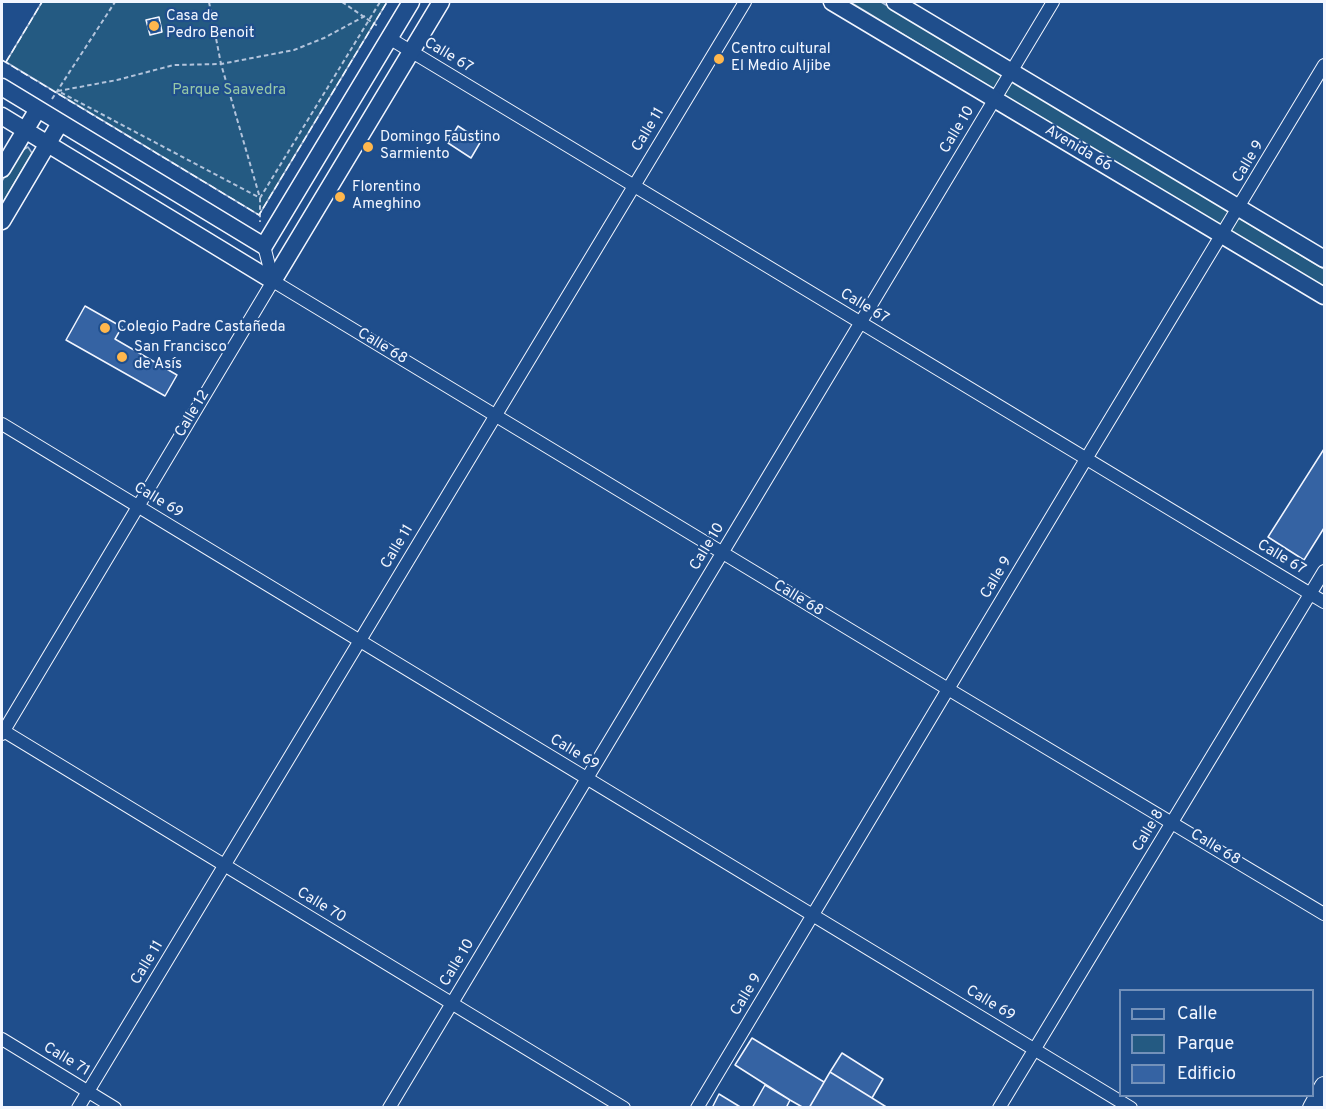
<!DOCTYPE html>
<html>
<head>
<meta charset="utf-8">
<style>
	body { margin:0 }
	#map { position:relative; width:1326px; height:1109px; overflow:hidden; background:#1f4e8c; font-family:Overpass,sans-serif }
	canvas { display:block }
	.frame { position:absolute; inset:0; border:3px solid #f2f6ff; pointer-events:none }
	.legend { position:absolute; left:1119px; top:989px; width:195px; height:108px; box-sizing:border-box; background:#1f4e8c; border:2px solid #7391ba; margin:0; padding:8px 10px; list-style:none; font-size:18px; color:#f2f6ff }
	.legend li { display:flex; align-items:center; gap:12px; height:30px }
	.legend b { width:30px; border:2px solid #7391ba }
</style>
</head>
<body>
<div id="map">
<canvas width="1326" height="1109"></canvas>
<div class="frame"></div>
<ul class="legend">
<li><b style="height:8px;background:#1f4e8c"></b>Calle</li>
<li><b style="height:16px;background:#245a82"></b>Parque</li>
<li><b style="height:16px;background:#3563a3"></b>Edificio</li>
</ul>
</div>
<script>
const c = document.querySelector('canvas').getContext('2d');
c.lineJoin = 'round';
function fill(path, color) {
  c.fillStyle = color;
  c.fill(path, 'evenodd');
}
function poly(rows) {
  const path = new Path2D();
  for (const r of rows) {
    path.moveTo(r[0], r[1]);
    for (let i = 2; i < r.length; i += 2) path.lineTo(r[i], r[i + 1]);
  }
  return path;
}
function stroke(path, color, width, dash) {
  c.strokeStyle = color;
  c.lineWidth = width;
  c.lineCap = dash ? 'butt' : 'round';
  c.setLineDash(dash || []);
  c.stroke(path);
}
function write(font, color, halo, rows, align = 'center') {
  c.font = font + ' Overpass,sans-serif';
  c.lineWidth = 4.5;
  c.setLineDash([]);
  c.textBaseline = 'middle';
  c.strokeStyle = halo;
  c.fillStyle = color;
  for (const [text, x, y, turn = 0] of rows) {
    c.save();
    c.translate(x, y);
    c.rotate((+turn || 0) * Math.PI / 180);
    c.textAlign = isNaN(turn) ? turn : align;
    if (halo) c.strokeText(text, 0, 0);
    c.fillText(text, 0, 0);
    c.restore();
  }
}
const green = poly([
	[42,2,387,2,259,215,6,62,42,2],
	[850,2,881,2,1324,269,1324,290,850,2],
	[28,147,32,153,2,204,2,181,19,152,28,147]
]);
fill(green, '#245a82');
stroke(green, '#a8bbd7', 1.5);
const building = poly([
	[159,17,162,32,150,35,146,20,159,17],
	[458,126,481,141,471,158,448,143,458,126],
	[85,306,122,327,115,339,177,375,165,396,66,340,85,306],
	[1324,449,1324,528,1304,560,1268,537,1324,449],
	[752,1038,824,1082,809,1108,804,1108,790,1100,735,1065,752,1038],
	[842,1053,883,1079,872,1098,830,1072,842,1053],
	[830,1072,872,1098,888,1108,809,1108,830,1072],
	[765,1085,790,1100,786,1108,752,1108,765,1085],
	[719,1094,742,1108,712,1108,719,1094]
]);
fill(building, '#3563a3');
stroke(building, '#f2f6ff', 1.5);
const minor = poly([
	[389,38,1324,602],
	[264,246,273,281,948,689,1324,914],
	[2,424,1131,1108],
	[2,730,624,1108],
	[2,734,273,281],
	[2,1039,115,1108],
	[78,1108,745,2],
	[389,1108,1053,2],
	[697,1108,1086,459,1324,65],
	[999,1108,1324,571]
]);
const secondary = poly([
	[832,2,1324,296],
	[895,2,1324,259],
	[2,87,264,246,411,2],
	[2,116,273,281,441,2],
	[2,169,38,109],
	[2,221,60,123]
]);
const primary = poly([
	[1312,1108,1324,1086]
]);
stroke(minor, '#f2f6ff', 14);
stroke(secondary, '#f2f6ff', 19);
stroke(primary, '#f2f6ff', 20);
stroke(poly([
	[209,2,221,64,260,198,260,222],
	[342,2,379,27],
	[365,16,324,38,294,50,221,64,174,65,117,80,58,91,260,198,380,2],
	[52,99,115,2]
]), '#b3c4dc', 2, [4.5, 3]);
stroke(minor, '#1f4e8c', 12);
stroke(secondary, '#1f4e8c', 16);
stroke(primary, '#1f4e8c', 18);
stroke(poly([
	[2,60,259,215,387,2],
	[6,62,42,2]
]), '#f2f6ff', 1.5, [8, 3]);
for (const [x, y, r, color] of [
	[154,26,6,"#ffb74d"],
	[719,59,6,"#ffb74d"],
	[368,147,6,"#ffb74d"],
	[340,197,6,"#ffb74d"],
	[105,328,6,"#ffb74d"],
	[122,357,6,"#ffb74d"]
]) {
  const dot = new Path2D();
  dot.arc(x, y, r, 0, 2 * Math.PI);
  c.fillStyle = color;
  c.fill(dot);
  stroke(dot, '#1f4e8c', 2);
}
write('15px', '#f2f6ff', '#1f4e8c', [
	["Casa de",166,17],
	["Pedro Benoit",166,34],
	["Centro cultural",731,50],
	["El Medio Aljibe",731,67],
	["Domingo Faustino",380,138],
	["Sarmiento",380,155],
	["Florentino",352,188],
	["Ameghino",352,205],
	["Colegio Padre Castañeda",117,328],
	["San Francisco",134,348],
	["de Asís",134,365]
], 'left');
write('15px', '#f2f6ff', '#1f4e8c', [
	["Calle 67",448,56,31],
	["Calle 11",649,130,-59],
	["Calle 10",958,130,-59],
	["Avenida 66",1078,149,31],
	["Calle 9",1249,162,-59],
	["Calle 67",864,307,31],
	["Calle 68",382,347,31],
	["Calle 12",193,414,-59],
	["Calle 69",158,501,31],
	["Calle 11",398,547,-59],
	["Calle 10",708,547,-59],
	["Calle 67",1281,558,31],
	["Calle 9",997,578,-59],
	["Calle 68",798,599,31],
	["Calle 69",574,753,31],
	["Calle 8",1149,831,-59],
	["Calle 68",1215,848,31],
	["Calle 70",321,906,31],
	["Calle 11",148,963,-59],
	["Calle 10",458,963,-59],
	["Calle 9",747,995,-59],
	["Calle 69",990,1004,31],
	["Calle 71",66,1060,31]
]);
write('15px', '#97c8a6', '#1f4e8c', [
	["Parque Saavedra",229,91]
]);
</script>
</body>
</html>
